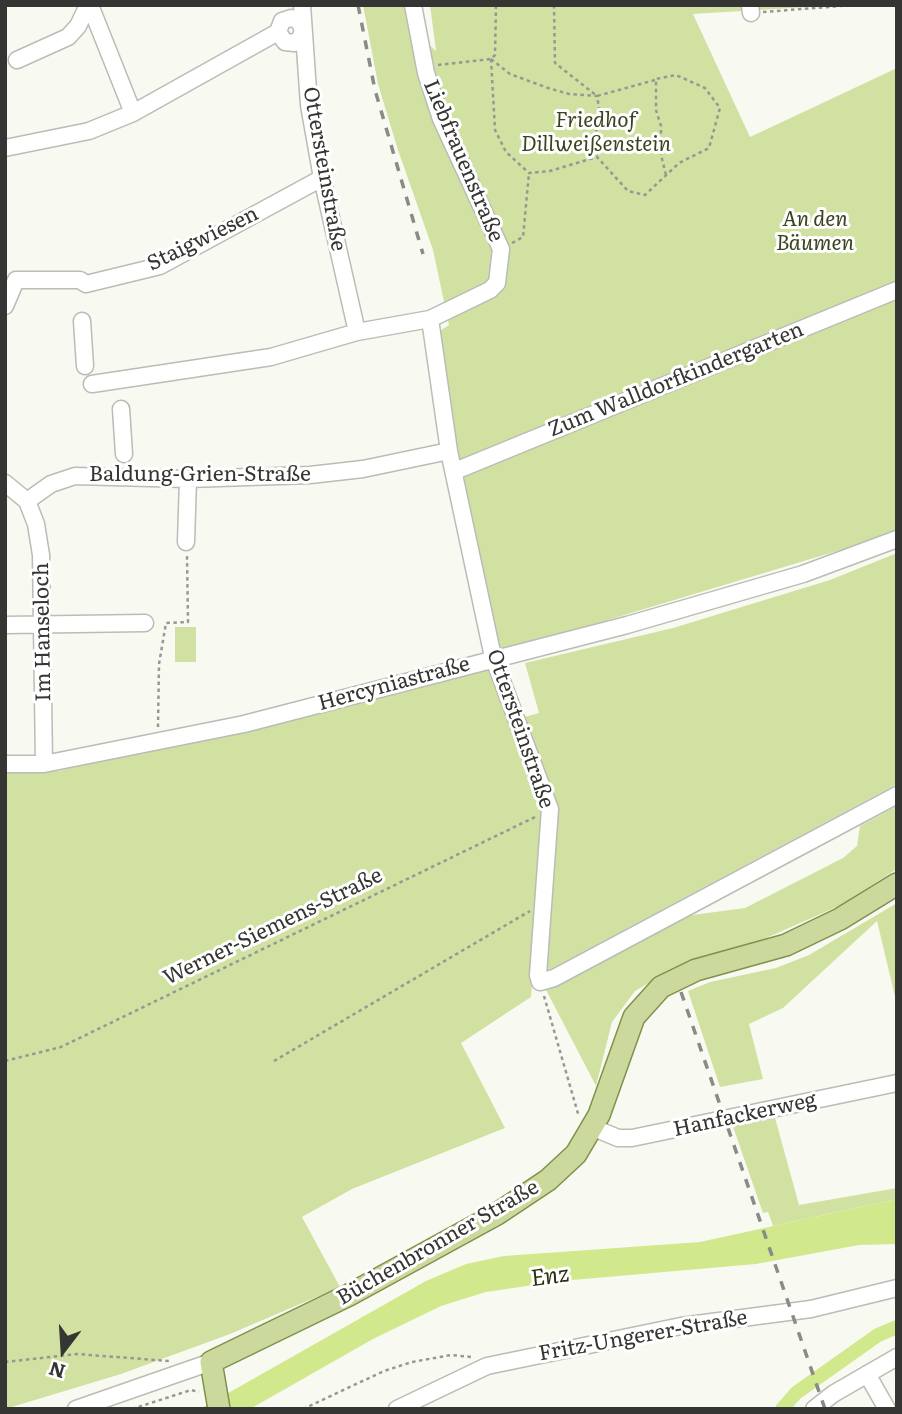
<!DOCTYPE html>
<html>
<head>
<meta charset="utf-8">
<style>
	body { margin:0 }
	#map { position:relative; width:902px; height:1414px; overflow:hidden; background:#f8faf2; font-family:Literata,serif }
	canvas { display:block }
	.frame { position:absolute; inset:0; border:7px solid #353633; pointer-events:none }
	.north { position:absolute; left:28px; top:1316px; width:70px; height:70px; -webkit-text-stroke:5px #fff; paint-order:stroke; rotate:197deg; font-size:19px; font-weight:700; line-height:28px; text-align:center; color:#353633 }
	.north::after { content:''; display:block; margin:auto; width:24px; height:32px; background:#353633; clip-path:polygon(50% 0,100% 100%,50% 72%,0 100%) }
</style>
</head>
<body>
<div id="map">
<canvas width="902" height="1414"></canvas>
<div class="frame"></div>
<div class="north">N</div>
</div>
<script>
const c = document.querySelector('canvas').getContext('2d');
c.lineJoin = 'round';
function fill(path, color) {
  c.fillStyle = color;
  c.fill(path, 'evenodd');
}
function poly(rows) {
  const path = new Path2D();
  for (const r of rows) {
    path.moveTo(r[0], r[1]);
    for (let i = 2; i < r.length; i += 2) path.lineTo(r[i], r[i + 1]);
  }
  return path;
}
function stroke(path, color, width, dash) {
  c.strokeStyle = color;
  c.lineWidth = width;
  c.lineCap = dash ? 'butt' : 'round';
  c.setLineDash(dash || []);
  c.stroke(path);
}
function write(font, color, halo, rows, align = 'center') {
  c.font = font + ' Literata,serif';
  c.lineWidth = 6;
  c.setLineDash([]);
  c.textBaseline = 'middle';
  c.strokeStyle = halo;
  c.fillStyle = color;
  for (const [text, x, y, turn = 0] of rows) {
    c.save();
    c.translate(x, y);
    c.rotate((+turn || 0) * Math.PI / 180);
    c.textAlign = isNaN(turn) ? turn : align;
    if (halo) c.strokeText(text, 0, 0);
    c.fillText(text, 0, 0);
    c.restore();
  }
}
fill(poly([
	[363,5,418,5,423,39,436,51,430,5,840,5,693,14,750,137,897,68,897,288,457,463,438,332,449,325,433,250,397,147,378,84],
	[897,292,897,533,495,654,460,471],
	[897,553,897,784,547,971,556,810,521,718,539,713,525,663,673,628,830,580],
	[175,627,196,627,196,662,175,662],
	[487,668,546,818,531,997,461,1043,505,1128,352,1189,302,1217,340,1287,230,1334,121,1374,5,1409,5,770,58,771],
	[897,806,897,869,841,905,764,939,676,967,635,991,612,1022,596,1086,544,986,685,916,745,908,843,858,857,846,860,826],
	[897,903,897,1005,877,921,783,1008,749,1024,763,1079,720,1087,688,991,710,982,776,968,809,955],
	[774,1114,799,1205,897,1188,897,1199,773,1226,768,1212,763,1213,732,1124]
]), '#d1e1a2');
fill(poly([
	[897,1199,897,1244,859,1245,756,1264,561,1281,486,1292,441,1306,373,1339,250,1409,200,1409,426,1281,466,1264,504,1256,700,1242]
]), '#d2e88d');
stroke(poly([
	[782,1409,796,1393,878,1335,897,1327]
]), '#d2e88d', 14);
const minor = poly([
	[90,5,133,113],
	[302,5,309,105,322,178,357,332,430,319,490,290,497,283,501,249,441,119,426,73,413,5],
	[750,5,751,13],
	[17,60,68,37,78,26,88,5],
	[5,148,89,131,133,113,278,32,282,21,291,18,298,20,303,29,300,39,294,43,285,42,278,32],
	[5,306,16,280,80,280,86,284,160,266,322,178],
	[430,319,449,451,493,657,550,809,538,975,540,982,554,978,897,795],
	[82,321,85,366],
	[92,384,271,357,357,332],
	[121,409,124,454],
	[455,471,897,290],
	[5,483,27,501,36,524,41,555,44,764],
	[27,501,51,484,75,476,188,479,310,475,363,469,449,451],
	[186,542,188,479],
	[5,625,145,623],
	[5,764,44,764,244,724,627,625,803,574,897,539],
	[594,1128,618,1138,632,1138,897,1083],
	[867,1374,887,1409],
	[76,1409,211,1362],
	[397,1409,487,1366,681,1326,811,1309,897,1288],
	[814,1409,833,1394,897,1357]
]);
const major = poly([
	[219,1409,211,1362,349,1295,497,1214,548,1180,576,1154,599,1115,634,1017,661,987,696,970,786,945,840,919,897,884]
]);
stroke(minor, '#babcb5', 19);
stroke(major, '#80904d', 24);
stroke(poly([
	[554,5,555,63,597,96,655,80],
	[763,12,854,5],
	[491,59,495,130,506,152,529,173,550,171,597,157,628,191,645,195,679,163,709,148,720,108,705,88,676,75,656,79,656,110,661,126,661,155,666,175],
	[491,59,510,74,548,88,569,94,597,96,600,114,595,137,597,156],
	[438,65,491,59,495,55,496,5],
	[512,243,523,237,529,173],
	[158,727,159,664,166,623,188,622,187,556],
	[544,996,579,1117],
	[5,1061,61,1047,535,817],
	[274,1061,530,911],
	[5,1362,77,1354,169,1361],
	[132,1409,191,1390,199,1392],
	[303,1409,384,1371,412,1362,451,1355,472,1357]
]), '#969892', 2.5, [3.5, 3.5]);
stroke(minor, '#fff', 16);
stroke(major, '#cbd99d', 21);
stroke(poly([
	[358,5,375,90,423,254],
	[681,992,825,1409]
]), '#8a8b86', 3.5, [9, 9]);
write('italic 21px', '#3a431d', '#fff', [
	["Friedhof",596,121],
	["Dillweißenstein",596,145],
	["An den",815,220],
	["Bäumen",815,244]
]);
write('21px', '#353633', '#fff', [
	["Liebfrauenstraße",463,161,67],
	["Ottersteinstraße",324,169,80],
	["Staigwiesen",203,239,-26],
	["Zum Walldorfkindergarten",676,380,-22],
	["Baldung-Grien-Straße",200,475],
	["Im Hanseloch",43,632,-91],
	["Hercyniastraße",394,684,-15],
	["Ottersteinstraße",520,729,71],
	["Werner-Siemens-Straße",273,927,-26],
	["Hanfackerweg",745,1115,-12],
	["Büchenbronner Straße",438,1243,-30],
	["Fritz-Ungerer-Straße",643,1336,-10]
]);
write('italic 23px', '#283009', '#fff', [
	["Enz",550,1277,-8]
]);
</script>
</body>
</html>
